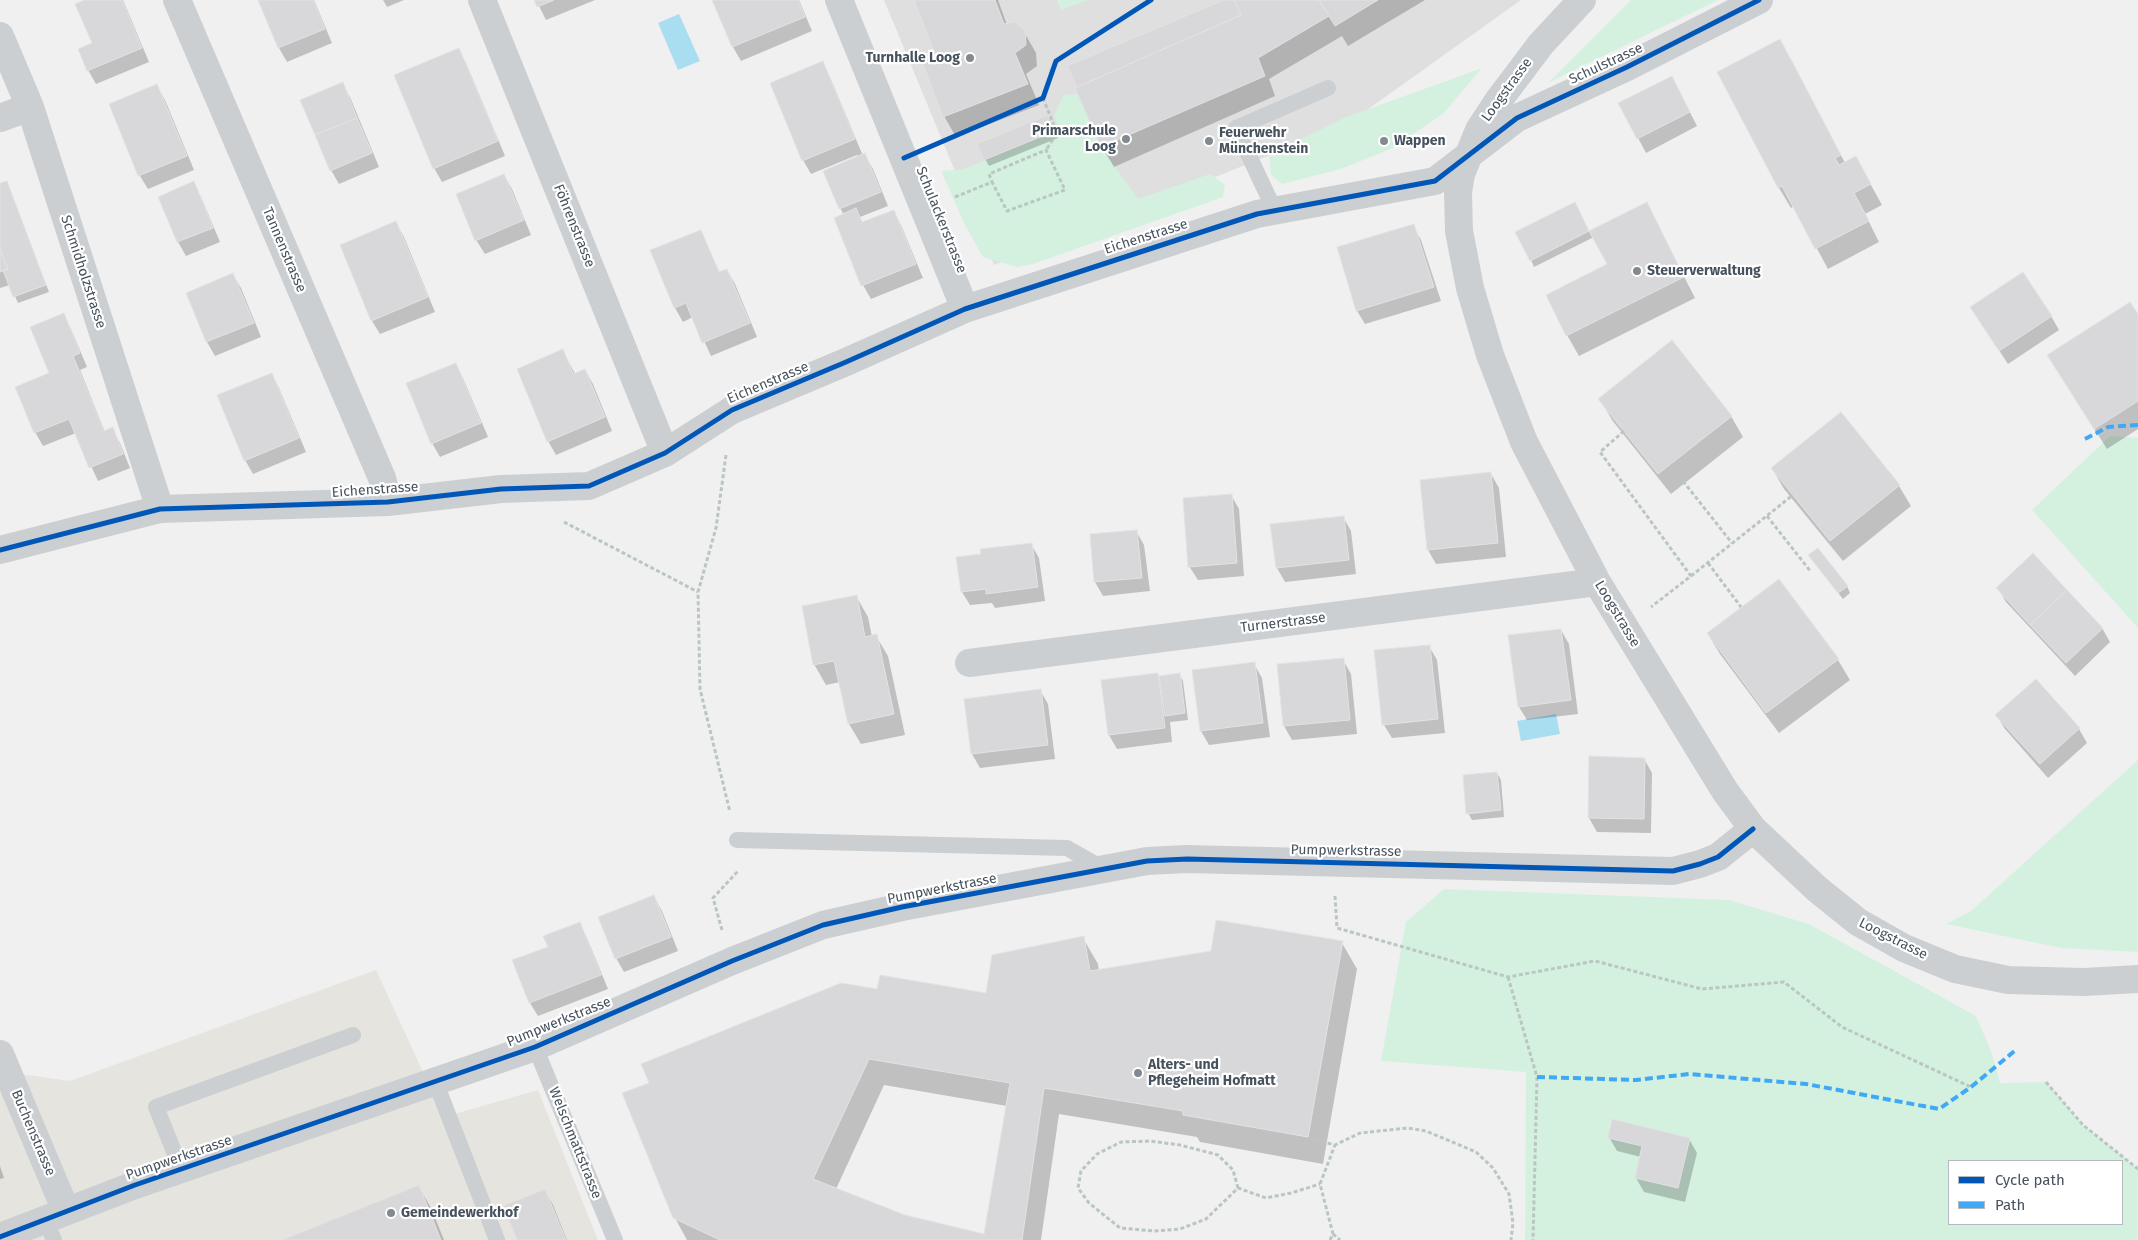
<!DOCTYPE html>
<html>
<head>
<meta charset="utf-8">
<style>
	body { margin:0 }
	#map { position:relative; width:2138px; height:1240px; overflow:hidden; background:#f1f0f0; font-family:"Fira Sans",sans-serif }
	canvas { display:block }
	.legend { position:absolute; left:1948px; top:1160px; width:175px; height:65px; box-sizing:border-box; background:#fff; border:1px solid #b5babf; margin:0; padding:6px 9px; list-style:none; font-size:15px; color:#47525e }
	.legend li { display:flex; align-items:center; gap:10px; height:25px }
	.legend b { width:25px; border:1px solid #b5babf }
</style>
</head>
<body>
<div id="map">
<canvas width="2138" height="1240"></canvas>
<ul class="legend">
<li><b style="height:6px;background:#0057b8"></b>Cycle path</li>
<li><b style="height:6px;background:#3fa9f5"></b>Path</li>
</ul>
</div>
<script>
const c = document.querySelector('canvas').getContext('2d');
c.lineJoin = 'round';
function fill(path, color) {
  c.fillStyle = color;
  c.fill(path, 'evenodd');
}
function poly(rows) {
  const path = new Path2D();
  for (const r of rows) {
    path.moveTo(r[0], r[1]);
    for (let i = 2; i < r.length; i += 2) path.lineTo(r[i], r[i + 1]);
  }
  return path;
}
function stroke(path, color, width, dash) {
  c.strokeStyle = color;
  c.lineWidth = width;
  c.lineCap = dash ? 'butt' : 'round';
  c.setLineDash(dash || []);
  c.stroke(path);
}
function write(font, color, halo, rows, align = 'center') {
  c.font = font + ' "Fira Sans",sans-serif';
  c.lineWidth = 4.5;
  c.setLineDash([]);
  c.textBaseline = 'middle';
  c.strokeStyle = halo;
  c.fillStyle = color;
  for (const [text, x, y, turn = 0] of rows) {
    c.save();
    c.translate(x, y);
    c.rotate((+turn || 0) * Math.PI / 180);
    c.textAlign = isNaN(turn) ? turn : align;
    if (halo) c.strokeText(text, 0, 0);
    c.fillText(text, 0, 0);
    c.restore();
  }
}
fill(poly([
	[376,970,444,1117,538,1090,598,1240,0,1240,0,1071,70,1081]
]), '#e6e4de');
fill(poly([
	[884,0,1521,0,1346,125,994,265]
]), '#dfdfe0');
fill(poly([
	[1057,0,1088,0,1061,10],
	[1631,0,1718,0,1548,83],
	[1482,68,1444,113,1393,148,1341,169,1282,184,1271,175,1269,155,1344,118],
	[1077,93,1101,147,1138,199,1210,174,1225,185,1223,197,1033,264,1017,267,983,257,964,223,941,171,964,169,1060,130,1054,116,1064,94,1072,95],
	[2110,436,2138,438,2138,628,2032,510],
	[2138,760,2138,952,2061,948,1946,924,1971,911],
	[1444,889,1729,900,1809,924,1976,1016,1991,1051,2000,1083,2046,1082,2083,1125,2138,1169,2138,1240,1525,1240,1526,1072,1381,1061,1406,922],
	[1949,1161,2122,1161,2122,1224,1949,1224]
]), '#d4f1e0');
fill(poly([
	[679,14,700,61,678,70,658,23],
	[1556,714,1560,734,1521,741,1517,721]
]), '#a8def0');
fill(poly([
	[87,0,123,0,149,62,96,84,88,70,94,44],
	[259,0,314,0,332,43,287,62,279,48],
	[383,0,404,0,387,7],
	[536,0,595,0,546,20],
	[714,0,799,0,812,31,741,61,733,47],
	[916,0,998,0,1007,25,1024,32,1036,53,1037,66,1026,74,1039,105,956,137,944,116,937,55],
	[1227,0,1425,0,1348,46,1342,36,1269,79,1275,96,1114,167,1102,147,1069,67],
	[458,49,466,63,505,156,442,182,434,168],
	[1792,61,1845,163,1867,178,1882,205,1865,214,1879,242,1828,269,1794,206,1791,208,1779,188,1719,72],
	[822,63,830,77,863,156,865,155,873,169,888,206,860,217,863,223,893,211,901,225,923,278,871,299,863,285,844,215,840,208,858,158,857,155,811,174,803,160],
	[342,84,350,97,379,167,339,184,331,170],
	[157,86,165,100,194,170,148,189,140,176,111,105],
	[1679,91,1697,126,1646,153,1620,104],
	[1052,123,1058,138,989,166,985,159],
	[504,175,512,189,531,235,485,254,476,240],
	[7,182,49,292,18,303,10,285,0,288,0,185],
	[193,183,201,197,220,242,186,256,178,242,159,197],
	[1647,204,1695,298,1579,356,1567,335,1608,265,1594,237,1534,267,1531,260,1578,210,1589,232],
	[396,223,404,237,435,312,380,334,372,321,341,246],
	[1413,226,1421,240,1441,301,1365,324,1357,311],
	[700,231,720,273,727,270,735,284,757,337,711,356,693,317,683,322,675,308],
	[233,275,241,288,261,337,215,356,207,342,187,293],
	[63,315,71,329,87,367,80,370,105,432,112,429,120,443,130,468,98,481,76,433,43,446,35,432],
	[2051,316,2059,330,2008,364,1980,321],
	[2138,316,2138,429,2107,449,2061,376],
	[563,351,575,374,585,370,593,384,612,431,556,455,548,441],
	[455,364,463,378,488,437,440,457,432,443],
	[271,374,279,388,306,452,253,474,245,460],
	[1600,399,1731,416,1743,437,1671,494,1612,420],
	[1772,468,1899,486,1911,506,1843,561,1784,489],
	[1491,474,1499,488,1506,557,1436,564,1428,550],
	[1231,495,1239,509,1244,576,1198,580,1189,566],
	[1343,517,1351,531,1356,574,1285,582,1277,568],
	[1136,531,1144,545,1150,591,1103,596,1095,582,1091,535],
	[1031,544,1039,558,1045,601,995,608,992,603,970,605,962,592,982,555],
	[1814,562,1847,586,1850,593,1843,599],
	[1998,588,2102,628,2110,642,2075,676,2006,602],
	[856,596,868,617,872,637,876,636,888,656,905,735,861,744,849,724,840,682,826,685,814,664],
	[1561,630,1569,644,1578,714,1527,720,1519,707],
	[1708,634,1838,660,1850,680,1779,733,1720,654],
	[1429,646,1437,660,1445,733,1392,738,1384,725],
	[1343,660,1351,674,1357,734,1292,740,1284,726],
	[1254,664,1262,678,1270,737,1209,745,1201,731,1194,671],
	[1179,674,1183,681,1188,720,1170,722,1172,742,1117,749,1109,735,1157,675,1158,677],
	[2036,681,2079,729,2087,743,2048,778,2005,729,1997,716],
	[1040,690,1048,704,1055,759,980,768,972,754,965,700],
	[1644,759,1652,773,1651,833,1597,832,1589,818],
	[1497,773,1501,780,1504,817,1472,820,1468,813],
	[654,897,662,911,678,951,624,972,616,958],
	[579,924,587,938,608,989,538,1016,530,1003],
	[1083,938,1098,964,1099,971,1342,943,1357,969,1323,1164,1200,1142,1197,1137,1059,1114,1041,1240,687,1240,675,1218,878,991,987,995],
	[884,1085,1007,1106,985,1235,905,1216,836,1189],
	[1609,1137,1689,1139,1697,1153,1685,1202,1644,1192,1636,1178,1641,1157,1617,1151],
	[0,1166,4,1178,0,1179],
	[419,1187,431,1208,444,1240,285,1240],
	[545,1191,553,1205,567,1240,518,1240]
]), '#0003');
const building = poly([
	[84,0,122,0,142,48,87,71,78,49,92,43,75,4,84,0],
	[258,0,313,0,325,29,278,48,258,0],
	[534,0,554,0,537,7,534,0],
	[712,0,798,0,805,17,732,47,712,0],
	[914,0,995,0,1004,24,1015,22,1025,31,1026,45,1015,53,1028,84,943,117,921,59,935,54,914,0],
	[1224,0,1234,0,1241,15,1077,87,1067,66,1224,0],
	[1234,0,1319,0,1329,16,1258,58,1265,76,1101,147,1075,88,1241,15,1234,0],
	[1319,0,1378,0,1335,26,1319,0],
	[1780,39,1841,155,1835,158,1839,165,1856,156,1871,184,1854,193,1869,221,1815,249,1782,186,1778,188,1717,72,1780,39],
	[459,48,498,141,433,169,394,75,459,48],
	[823,61,855,139,802,161,770,83,823,61],
	[1672,76,1690,112,1637,139,1618,103,1672,76],
	[343,82,357,118,315,135,300,100,343,82],
	[157,84,187,156,138,176,109,104,157,84],
	[1048,115,1055,131,984,160,977,144,1048,115],
	[357,118,372,153,330,171,315,135,357,118],
	[865,153,881,192,839,209,823,171,865,153],
	[504,174,524,220,475,241,456,194,504,174],
	[7,181,46,285,13,297,3,270,8,269,0,249,0,183,7,181],
	[194,181,213,228,177,242,158,197,194,181],
	[1575,202,1589,231,1530,261,1515,232,1575,202],
	[1647,202,1684,277,1566,336,1546,295,1607,264,1589,231,1647,202],
	[856,208,862,222,894,210,916,264,861,286,834,218,856,208],
	[396,221,428,297,371,321,340,245,396,221],
	[1414,224,1434,287,1356,311,1337,247,1414,224],
	[701,230,719,272,727,269,750,323,702,343,686,303,674,308,650,250,701,230],
	[0,249,8,269,0,272,0,249],
	[2023,272,2052,316,1999,351,1970,307,2023,272],
	[233,273,254,323,206,342,186,293,233,273],
	[2130,302,2138,314,2138,401,2094,429,2047,355,2130,302],
	[64,313,80,353,73,356,104,431,113,427,123,454,89,468,69,419,34,433,15,387,49,373,30,327,64,313],
	[1672,340,1732,416,1658,474,1598,399,1672,340],
	[563,349,573,374,585,369,605,417,547,442,517,369,563,349],
	[456,363,481,423,431,444,406,383,456,363],
	[272,373,299,438,244,461,217,395,272,373],
	[1841,412,1900,485,1830,541,1771,468,1841,412],
	[1491,472,1498,543,1427,550,1420,480,1491,472],
	[1232,494,1237,563,1188,567,1183,498,1232,494],
	[1344,516,1349,560,1276,568,1270,524,1344,516],
	[1137,530,1142,578,1094,582,1090,534,1137,530],
	[1032,543,1038,587,986,594,986,589,961,592,956,557,981,554,980,549,1032,543],
	[1818,548,1848,586,1838,593,1808,555,1818,548],
	[2033,553,2067,590,2030,625,1996,588,2033,553],
	[1779,579,1839,659,1766,713,1707,633,1779,579],
	[2067,590,2103,628,2066,663,2030,625,2067,590],
	[857,595,865,637,877,634,894,714,848,724,834,661,813,665,802,606,857,595],
	[1561,629,1571,700,1518,707,1508,635,1561,629],
	[1430,645,1438,719,1382,725,1374,650,1430,645],
	[1344,658,1350,720,1283,726,1277,664,1344,658],
	[1255,662,1263,723,1200,731,1192,670,1255,662],
	[1158,673,1165,728,1108,735,1101,680,1158,673],
	[1180,673,1185,713,1165,716,1159,676,1180,673],
	[2036,679,2080,728,2040,764,1995,715,2036,679],
	[1041,689,1048,745,971,754,964,699,1041,689],
	[1589,756,1645,758,1644,819,1588,818,1589,756],
	[1497,772,1501,810,1466,814,1463,775,1497,772],
	[654,895,671,937,615,959,598,917,654,895],
	[1216,920,1343,941,1308,1137,1183,1115,1183,1111,1044,1088,1022,1240,720,1240,673,1218,622,1093,649,1083,641,1064,841,983,877,989,880,975,986,993,992,955,1084,936,1090,971,1211,951,1216,920],
	[869,1059,1010,1083,984,1234,905,1215,813,1179,869,1059],
	[580,922,601,975,529,1003,512,960,548,947,543,936,580,922],
	[1612,1119,1690,1138,1678,1188,1635,1178,1642,1146,1608,1138,1612,1119],
	[419,1185,441,1240,282,1240,419,1185],
	[545,1189,566,1240,517,1240,503,1206,545,1189]
]);
fill(building, '#d8d8db');
stroke(building, '#e2e2e3', 1);
stroke(poly([
	[1043,98,1057,133,1046,150],
	[935,145,1043,98,1056,61,1151,0],
	[955,197,992,182,1007,211,1065,190,1046,150,989,174,992,182],
	[1624,431,1600,452,1691,576,1651,607],
	[726,455,716,528,698,592,700,689,730,812],
	[1679,476,1732,543],
	[1767,516,1811,572],
	[564,522,698,592],
	[1708,563,1741,607],
	[1691,576,1793,495],
	[1335,896,1337,928,1508,977,1595,961,1702,989,1784,982,1842,1027,1971,1087],
	[722,930,713,898,739,870],
	[1508,977,1537,1077,1533,1240],
	[2046,1082,2083,1125,2138,1169],
	[1315,1140,1335,1145,1360,1133,1408,1128,1426,1131,1476,1152,1493,1168,1509,1194,1513,1223,1511,1240],
	[1238,1188,1233,1170,1218,1155,1180,1145,1150,1141,1121,1142,1097,1154,1081,1171,1078,1188,1089,1203,1120,1228,1154,1231,1180,1229,1206,1219,1238,1188,1266,1198,1291,1193,1320,1184],
	[1333,1234,1340,1240],
	[1330,1240,1333,1234,1320,1184,1335,1145]
]), '#b9c6c2', 3, [4, 2.5]);
stroke(poly([
	[1274,209,1236,128,1328,88],
	[737,840,1067,848,1104,869],
	[535,1047,615,1240],
	[435,1081,497,1240],
	[181,1169,156,1107,353,1035],
	[45,1219,54,1240]
]), '#cccfd1', 16);
stroke(poly([
	[177,0,382,478,388,502],
	[482,0,665,453],
	[839,0,965,309],
	[1582,0,1541,44,1498,101,1479,130,1461,174,1458,192,1459,231,1470,288,1490,355,1524,442,1597,582,1725,791,1753,829,1817,889,1858,922,1904,948,1955,969,2008,980,2084,982,2138,979],
	[0,36,30,107,160,509],
	[0,118,30,107],
	[0,550,160,509,388,502,501,489,589,486,665,453,732,410,846,362,965,309,1257,214,1435,181,1517,118,1627,67,1759,0],
	[969,663,1597,582],
	[0,1054,66,1211],
	[0,1237,135,1185,535,1047,732,961,823,925,902,907,1147,861,1187,859,1673,871,1700,864,1718,857,1753,829]
]), '#cccfd1', 28);
stroke(poly([
	[2085,439,2108,427,2138,425],
	[1537,1077,1636,1080,1689,1074,1806,1084,1939,1109,1971,1087,2017,1049]
]), '#3fa9f5', 4, [8, 4]);
stroke(poly([
	[904,158,1043,98,1056,61,1151,0],
	[0,550,160,509,388,502,501,489,589,486,665,453,732,410,846,362,965,309,1257,214,1435,181,1517,118,1627,67,1759,0],
	[0,1237,135,1185,535,1047,732,961,823,925,902,907,1147,861,1187,859,1673,871,1700,864,1718,857,1753,829]
]), '#0057b8', 5);
for (const [x, y, r, color] of [
	[970,58,5,"#828991"],
	[1126,139,5,"#828991"],
	[1209,141,5,"#828991"],
	[1384,141,5,"#828991"],
	[1637,271,5,"#828991"],
	[1138,1073,5,"#828991"],
	[391,1213,5,"#828991"]
]) {
  const dot = new Path2D();
  dot.arc(x, y, r, 0, 2 * Math.PI);
  c.fillStyle = color;
  c.fill(dot);
  stroke(dot, '#fff', 2);
}
write('bold 14px', '#47525e', '#fff', [
	["Turnhalle Loog",960,58,"right"],
	["Primarschule",1116,131,"right"],
	["Loog",1116,147,"right"],
	["Feuerwehr",1219,133],
	["Münchenstein",1219,149],
	["Wappen",1394,141],
	["Steuerverwaltung",1647,271],
	["Alters- und",1148,1065],
	["Pflegeheim Hofmatt",1148,1081],
	["Gemeindewerkhof",401,1213]
], 'left');
write('14px', '#47525e', '#fff', [
	["Schulstrasse",1606,64,-25],
	["Loogstrasse",1507,90,-54],
	["Schulackerstrasse",941,220,68],
	["Föhrenstrasse",574,226,68],
	["Eichenstrasse",1146,237,-18],
	["Tannenstrasse",284,250,67],
	["Schmidholzstrasse",83,272,72],
	["Eichenstrasse",768,383,-23],
	["Eichenstrasse",375,490,-4],
	["Loogstrasse",1617,614,59],
	["Turnerstrasse",1283,623,-7],
	["Pumpwerkstrasse",1346,851,1],
	["Pumpwerkstrasse",942,889,-11],
	["Loogstrasse",1893,939,27],
	["Pumpwerkstrasse",559,1022,-22],
	["Buchenstrasse",33,1133,67],
	["Welschmattstrasse",575,1143,68],
	["Pumpwerkstrasse",179,1158,-19]
]);
</script>
</body>
</html>
